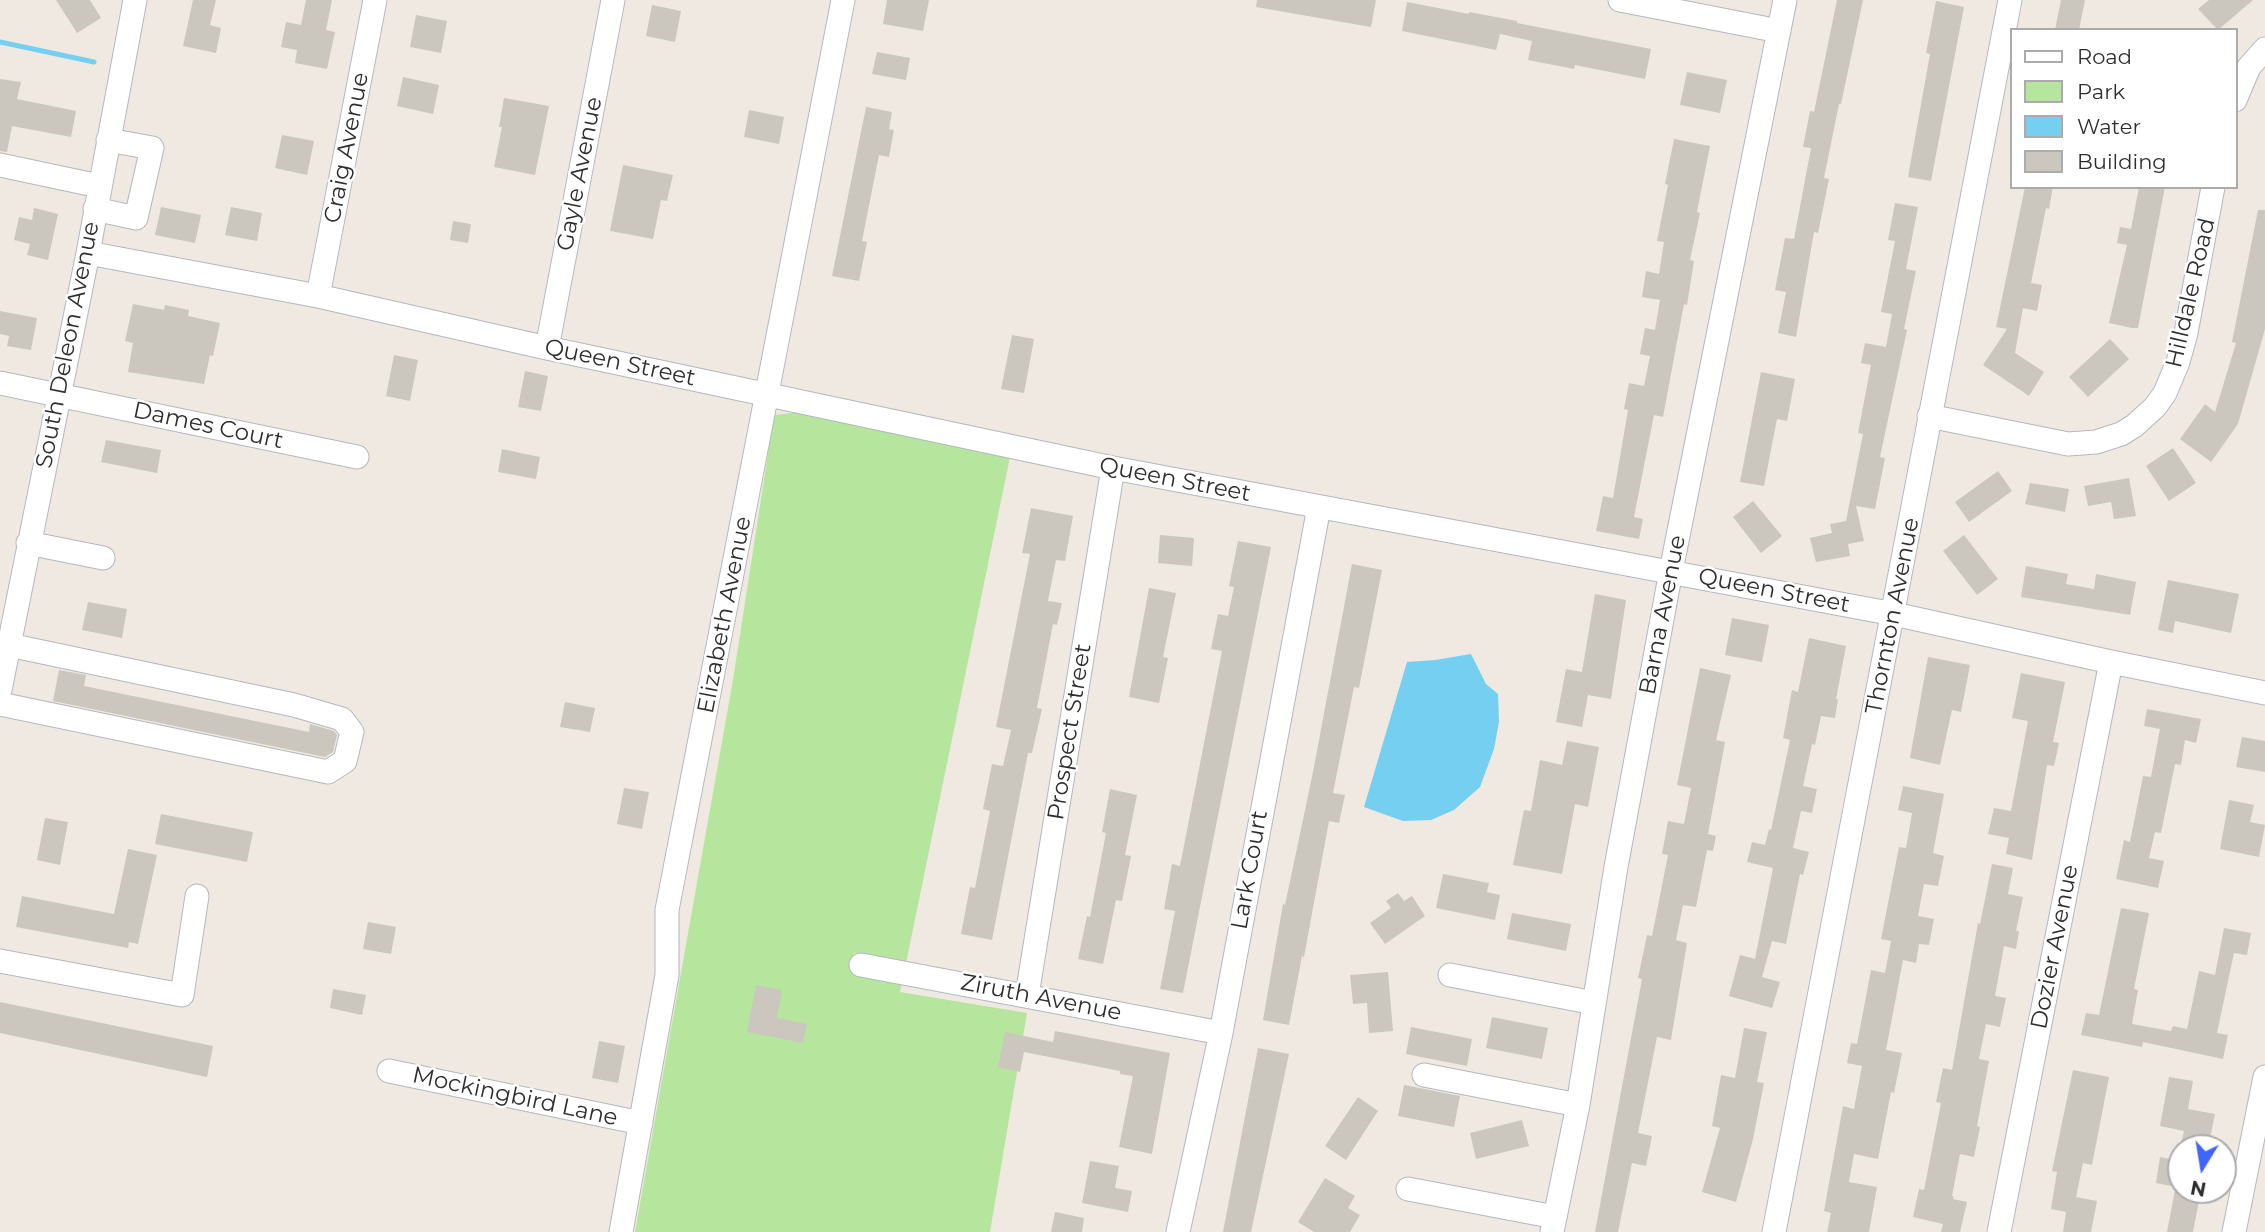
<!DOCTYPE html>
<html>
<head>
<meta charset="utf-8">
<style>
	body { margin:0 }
	#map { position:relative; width:2265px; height:1232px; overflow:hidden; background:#efe9e1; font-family:Montserrat,sans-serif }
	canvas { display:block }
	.legend { position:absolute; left:2010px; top:28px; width:228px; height:161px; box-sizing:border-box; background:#fff; border:2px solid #ababab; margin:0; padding:9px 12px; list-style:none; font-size:21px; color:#2e2e2e }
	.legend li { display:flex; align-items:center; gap:14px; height:35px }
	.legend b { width:35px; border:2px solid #ababab }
	.north { position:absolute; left:2167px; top:1134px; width:70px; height:70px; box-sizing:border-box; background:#fff; border:2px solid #ababab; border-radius:50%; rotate:191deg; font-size:19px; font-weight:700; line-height:28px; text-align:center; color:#2e2e2e }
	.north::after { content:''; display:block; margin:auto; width:24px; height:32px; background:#4264fb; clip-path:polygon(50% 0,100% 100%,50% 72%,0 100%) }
</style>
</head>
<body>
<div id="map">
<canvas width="2265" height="1232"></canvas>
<ul class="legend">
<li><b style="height:9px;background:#fff"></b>Road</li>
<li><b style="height:19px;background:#b6e59e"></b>Park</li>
<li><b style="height:19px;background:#75cff0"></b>Water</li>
<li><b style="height:19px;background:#cbc7bf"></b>Building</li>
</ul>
<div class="north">N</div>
</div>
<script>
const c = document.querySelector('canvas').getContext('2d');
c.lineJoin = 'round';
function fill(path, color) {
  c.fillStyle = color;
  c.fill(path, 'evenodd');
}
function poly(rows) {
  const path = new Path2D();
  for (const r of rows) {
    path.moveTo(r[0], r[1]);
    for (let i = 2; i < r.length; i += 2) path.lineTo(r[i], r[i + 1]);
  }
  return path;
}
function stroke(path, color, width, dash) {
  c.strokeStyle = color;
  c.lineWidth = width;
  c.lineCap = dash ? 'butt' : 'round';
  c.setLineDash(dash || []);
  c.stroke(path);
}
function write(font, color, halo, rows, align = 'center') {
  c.font = font + ' Montserrat,sans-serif';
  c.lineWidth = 5;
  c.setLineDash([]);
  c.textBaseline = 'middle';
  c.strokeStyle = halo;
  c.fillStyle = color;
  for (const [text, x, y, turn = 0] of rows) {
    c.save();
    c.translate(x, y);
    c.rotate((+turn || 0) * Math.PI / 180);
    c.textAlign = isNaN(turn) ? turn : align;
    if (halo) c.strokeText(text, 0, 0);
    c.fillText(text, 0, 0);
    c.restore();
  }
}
fill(poly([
	[800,412,1010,457,906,963,854,953,851,973,902,983,900,992,1027,1013,990,1232,635,1232,733,680,774,415]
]), '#b6e59e');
fill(poly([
	[1471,654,1486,684,1498,694,1499,722,1494,749,1480,787,1454,810,1431,820,1403,821,1364,807,1407,662,1435,660]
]), '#75cff0');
stroke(poly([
	[0,42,94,62]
]), '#75cff0', 5);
fill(poly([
	[56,0,90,0,101,18,77,33],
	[193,0,216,0,210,25,221,28,216,53,183,46],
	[306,0,332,0,326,30,335,32,327,69,295,63,297,50,281,47,286,22,301,25],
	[887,0,929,0,923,31,883,24],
	[1257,0,1376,0,1371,27,1256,7],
	[1837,0,1863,0,1841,104,1839,104,1824,178,1829,179,1818,233,1814,232,1796,337,1778,333,1786,292,1775,290,1785,238,1794,239,1811,148,1803,147,1810,111,1814,112],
	[2061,0,2085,0,2079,30,2055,30],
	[2209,0,2253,0,2218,30,2198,9],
	[1936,1,1964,7,1931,181,1908,177,1930,54,1926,53],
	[1407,2,1469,14,1469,12,1517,21,1517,23,1651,49,1645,79,1575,65,1574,69,1528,60,1532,41,1500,34,1496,50,1402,31],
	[652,5,681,11,675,42,646,36],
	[416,15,447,21,441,53,410,47],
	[877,52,910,58,906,80,872,74],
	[1687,72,1727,80,1720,113,1680,105],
	[403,77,439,85,433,114,397,106],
	[0,79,21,82,17,99,76,111,71,137,12,126,7,152,0,151],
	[504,98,549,106,535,175,494,167,502,127,499,127],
	[866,107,892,112,889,129,894,130,889,157,879,155,862,241,867,242,859,281,832,276],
	[749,110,784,117,779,144,744,137],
	[282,135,314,141,307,175,275,168],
	[1674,139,1710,146,1697,212,1700,213,1690,260,1694,261,1687,305,1684,304,1663,417,1654,415,1634,517,1643,519,1639,539,1596,531,1603,496,1613,498,1628,410,1624,409,1629,383,1644,386,1650,356,1640,354,1645,328,1655,330,1660,300,1642,297,1646,271,1659,274,1664,242,1657,241,1668,185,1665,184],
	[623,165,673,175,667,201,661,200,653,239,610,231],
	[2025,187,2053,187,2049,209,2046,208,2031,283,2042,285,2037,311,2023,308,2015,353,2044,372,2029,396,1983,365,2007,329,1996,327],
	[2139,187,2165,187,2138,328,2132,328,2109,323,2127,245,2117,243,2120,227,2131,229],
	[1895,203,1918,207,1906,269,1916,271,1904,329,1907,330,1880,457,1885,458,1875,509,1856,506,1864,541,1848,544,1850,556,1816,562,1810,538,1832,533,1830,524,1846,521,1863,434,1858,433,1871,365,1861,363,1865,343,1886,347,1892,314,1881,312,1895,241,1888,240],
	[161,207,201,215,195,243,155,235],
	[231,207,262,213,257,241,225,235],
	[34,208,58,214,48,260,27,255,30,244,14,240,19,217,32,220],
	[2258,210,2265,210,2265,329,2238,424,2211,462,2180,439,2205,404,2215,412,2236,343,2232,342],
	[453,221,471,224,468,243,450,240],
	[133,304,164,310,165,305,189,310,188,316,220,323,213,356,210,355,204,384,128,372,133,343,125,341],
	[0,311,37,318,31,350,7,346,9,336,0,334],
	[1012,335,1034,339,1024,393,1001,389],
	[2110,339,2129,359,2088,397,2069,377],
	[394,355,418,360,410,401,386,396],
	[525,371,548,376,541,411,518,407],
	[1761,372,1795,379,1787,421,1777,419,1764,486,1740,482],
	[106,440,161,450,157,473,101,462],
	[2173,448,2196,483,2169,501,2146,466],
	[502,449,540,457,536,479,498,472],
	[1998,471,2012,491,1969,522,1955,502],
	[2129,478,2136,516,2114,519,2111,502,2088,506,2084,486],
	[2030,483,2069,489,2065,512,2025,504],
	[1753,501,1782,536,1761,553,1733,517],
	[1031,508,1073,516,1065,561,1056,560,1048,601,1062,603,1057,625,1053,624,1037,708,1042,709,1032,753,1028,753,992,940,961,934,970,887,975,888,990,811,983,809,992,764,1003,766,1011,730,996,727,1030,554,1022,553],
	[1160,535,1194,538,1192,566,1158,563],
	[1964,535,1998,579,1977,595,1943,551],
	[1238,541,1271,547,1183,993,1160,989,1175,911,1164,909,1172,864,1180,866,1222,651,1211,649,1218,614,1228,616,1234,587,1229,586],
	[1352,564,1382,570,1359,688,1354,687,1333,793,1345,795,1339,823,1329,821,1304,957,1302,956,1289,1025,1263,1020,1283,904,1285,905,1313,772],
	[2026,566,2068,574,2066,584,2094,589,2096,574,2136,582,2130,615,2021,597],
	[2168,580,2239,594,2231,633,2175,621,2173,633,2158,630],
	[1149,588,1176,593,1163,657,1168,658,1159,703,1129,697],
	[1595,594,1626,600,1611,699,1588,695,1582,727,1556,722,1566,669,1582,672],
	[88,602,127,609,122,638,82,630],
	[1732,618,1769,625,1762,662,1725,655],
	[1809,638,1846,646,1836,699,1838,699,1835,718,1821,716,1815,745,1812,744,1803,786,1817,789,1812,813,1801,811,1793,848,1809,852,1803,875,1800,874,1786,944,1772,941,1762,977,1780,982,1772,1008,1729,996,1740,955,1755,959,1773,868,1747,862,1752,842,1765,845,1769,829,1771,830,1790,740,1783,738,1792,690,1798,692],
	[1928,657,1970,665,1961,712,1952,710,1940,765,1910,758],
	[1700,668,1731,675,1716,740,1725,742,1708,834,1716,836,1713,851,1707,850,1696,907,1683,905,1676,940,1687,943,1671,1040,1657,1037,1638,1133,1652,1136,1646,1166,1632,1163,1618,1232,1595,1232,1642,979,1638,978,1647,935,1652,936,1668,855,1662,854,1668,821,1684,824,1691,788,1677,785],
	[59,670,86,675,84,686,309,732,310,724,334,731,337,735,333,752,325,757,53,701],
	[2021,673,2065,682,2053,742,2059,743,2054,766,2047,765,2032,860,2006,854,2009,838,1988,834,1994,808,2011,811,2028,721,2012,718],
	[565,702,595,708,590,732,560,727],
	[2147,709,2201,719,2196,743,2185,740,2181,765,2175,764,2161,833,2155,832,2149,858,2164,861,2158,888,2116,879,2124,840,2130,842,2143,776,2151,777,2160,729,2144,726],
	[2242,737,2265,741,2265,772,2236,767],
	[1567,741,1599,747,1588,807,1575,804,1562,874,1513,865,1524,810,1531,811,1540,760,1562,765],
	[1903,786,1944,794,1933,853,1944,856,1938,886,1924,884,1918,916,1934,919,1929,945,1919,944,1916,963,1903,960,1886,1050,1902,1053,1894,1093,1891,1092,1878,1159,1854,1154,1849,1182,1877,1187,1869,1232,1827,1232,1831,1213,1824,1211,1843,1106,1854,1109,1862,1066,1847,1063,1851,1043,1857,1044,1871,970,1885,973,1891,941,1881,939,1899,847,1906,848,1912,813,1898,810],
	[624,788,649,792,642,829,617,824],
	[1110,789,1137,795,1125,855,1131,856,1122,901,1116,900,1103,964,1078,959,1087,916,1090,917,1106,833,1102,832],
	[2229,800,2254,805,2250,822,2265,825,2259,857,2220,849],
	[161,814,253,832,247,862,155,844],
	[45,818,68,822,60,865,37,860],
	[128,849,157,855,138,944,129,942,128,948,16,927,22,896,114,914],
	[1992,864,2013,868,2008,894,2023,897,2016,931,2019,931,2016,949,2004,946,1995,996,2006,998,2000,1027,1986,1024,1979,1059,1989,1061,1977,1126,1980,1127,1974,1157,1960,1154,1952,1196,1954,1197,1953,1199,1967,1202,1960,1232,1941,1232,1943,1224,1913,1217,1919,1189,1924,1190,1941,1103,1936,1102,1943,1068,1952,1070,1978,923,1980,924],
	[1443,874,1489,883,1487,892,1500,895,1495,920,1436,908],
	[1398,893,1404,901,1412,896,1425,916,1385,944,1370,923,1391,908,1386,901],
	[2121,908,2149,913,2134,989,2138,990,2132,1024,2171,1031,2173,1026,2187,1029,2199,971,2215,975,2224,928,2251,933,2247,955,2234,953,2217,1033,2228,1035,2223,1059,2143,1042,2142,1047,2081,1035,2086,1013,2099,1015],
	[1512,913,1571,924,1566,951,1507,939],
	[368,922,396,927,391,954,363,949],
	[1388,972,1393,1031,1369,1033,1367,1003,1353,1004,1350,975],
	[756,985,782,990,777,1018,807,1024,803,1043,747,1032],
	[333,989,366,995,362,1015,330,1008],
	[0,1002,213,1046,207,1077,0,1033],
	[1492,1017,1548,1028,1542,1059,1486,1048],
	[1411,1027,1472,1039,1467,1066,1406,1054],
	[1744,1028,1767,1032,1757,1082,1764,1083,1753,1139,1736,1202,1702,1192,1720,1128,1712,1126,1721,1075,1735,1078],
	[1055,1031,1170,1053,1152,1154,1119,1147,1133,1076,1120,1074,1120,1071,1024,1052,1020,1072,998,1067,1005,1032,1053,1042],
	[599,1041,625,1046,618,1083,592,1078],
	[1258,1048,1289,1054,1251,1232,1223,1232],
	[2073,1070,2109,1077,2092,1165,2083,1163,2076,1197,2097,1201,2091,1232,2063,1232,2066,1212,2051,1209,2057,1172,2052,1171],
	[2169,1077,2193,1081,2188,1109,2215,1114,2208,1148,2180,1148,2184,1131,2160,1126],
	[1404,1085,1460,1096,1454,1127,1398,1116],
	[1358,1097,1378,1111,1346,1160,1325,1146],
	[1522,1120,1529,1146,1476,1159,1470,1133],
	[2160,1157,2181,1161,2181,1188,2156,1183],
	[1090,1161,1119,1166,1115,1188,1132,1191,1128,1212,1082,1203],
	[1325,1178,1355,1196,1348,1208,1360,1215,1350,1232,1314,1232,1298,1222],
	[2175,1190,2201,1190,2193,1232,2167,1232],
	[1055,1212,1084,1218,1082,1232,1051,1232]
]), '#cbc7bf');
const minor = poly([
	[1620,0,1779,31],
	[2235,100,2249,67,2265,49],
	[0,165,99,186],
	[95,209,136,218,152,148,108,140],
	[88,253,318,296,547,348,1113,468,1894,614,2111,662,2265,693],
	[318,296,375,0],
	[547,348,613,0],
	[0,383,357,457],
	[1929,416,2068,444,2096,442,2121,434,2134,426,2155,407,2165,393,2178,362,2186,333,2213,187],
	[28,543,103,558],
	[0,690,88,253,135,0],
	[0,704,328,772,345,761,352,732,342,719,294,705,9,645],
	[0,961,182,995,197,896],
	[861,965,1221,1033],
	[1450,975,1594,1003],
	[1027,995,1113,468],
	[389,1071,641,1123],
	[1424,1075,1578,1105],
	[1408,1189,1555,1217],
	[621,1232,667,975,667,910,843,0],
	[1178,1232,1221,1033,1319,507],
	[1552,1232,1578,1105,1616,867,1671,571,1785,0],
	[1774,1232,2010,0],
	[1999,1232,2111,662],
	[2234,1232,2265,1077]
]);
stroke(minor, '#b4b7c1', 25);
stroke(minor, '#fff', 23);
write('23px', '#2e2e2e', '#fff', [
	["Craig Avenue",347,148,-79],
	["Gayle Avenue",580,174,-79],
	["Hilldale Road",2191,293,-77],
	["South Deleon Avenue",68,345,-79],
	["Queen Street",620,363,12],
	["Dames Court",208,426,12],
	["Queen Street",1175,480,11],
	["Queen Street",1774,591,11],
	["Elizabeth Avenue",725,615,-79],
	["Barna Avenue",1663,615,-79],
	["Thornton Avenue",1893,616,-79],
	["Prospect Street",1070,732,-81],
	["Lark Court",1250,870,-80],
	["Dozier Avenue",2055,947,-79],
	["Ziruth Avenue",1041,998,11],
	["Mockingbird Lane",515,1097,12]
]);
</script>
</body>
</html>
